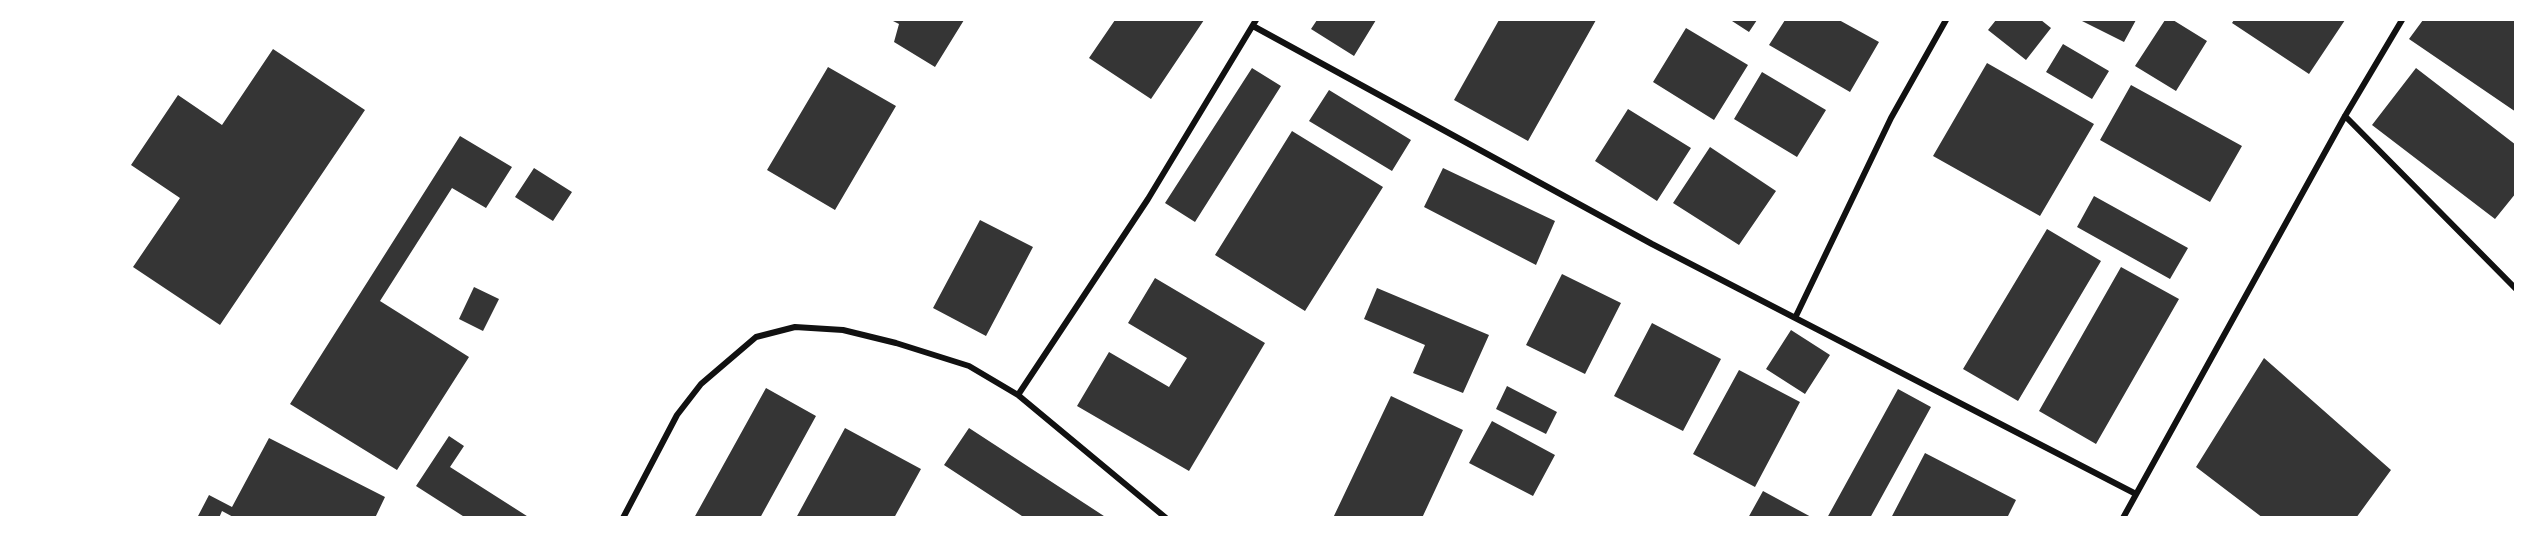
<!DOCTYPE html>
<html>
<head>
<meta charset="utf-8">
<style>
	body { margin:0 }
	#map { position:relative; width:2535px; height:537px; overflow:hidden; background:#fff; font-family:Helvetica,sans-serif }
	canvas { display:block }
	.frame { position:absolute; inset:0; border:21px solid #fff; pointer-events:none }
</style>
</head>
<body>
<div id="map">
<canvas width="2535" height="537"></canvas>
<div class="frame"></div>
</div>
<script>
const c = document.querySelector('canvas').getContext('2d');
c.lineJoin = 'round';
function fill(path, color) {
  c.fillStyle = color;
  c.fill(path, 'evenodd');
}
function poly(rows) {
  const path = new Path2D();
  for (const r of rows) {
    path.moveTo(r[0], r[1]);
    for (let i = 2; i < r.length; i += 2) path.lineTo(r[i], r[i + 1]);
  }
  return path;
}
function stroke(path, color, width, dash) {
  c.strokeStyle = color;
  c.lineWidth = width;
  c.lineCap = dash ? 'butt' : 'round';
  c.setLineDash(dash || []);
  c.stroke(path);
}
fill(poly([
	[891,20,964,20,935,67,894,42,899,24],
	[1115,20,1204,20,1151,99,1089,58],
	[1317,20,1376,20,1354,56,1311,29],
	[1499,20,1596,20,1528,141,1454,100],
	[1733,20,1757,20,1749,32,1732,21],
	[1785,20,1839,20,1879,42,1850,92,1769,45],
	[1996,20,2041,20,2051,28,2026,60,1988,30],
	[2080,20,2136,20,2124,42],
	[2165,20,2173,20,2207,41,2176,91,2135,66],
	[2234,20,2345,20,2309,74,2232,23],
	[2423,20,2516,20,2516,112,2409,39],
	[1686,28,1748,65,1714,120,1653,82],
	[2063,44,2109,71,2092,99,2046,72],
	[273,49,365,110,220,325,133,267,180,198,131,165,178,95,222,125],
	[1987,63,2094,124,2040,216,1933,156],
	[828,67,896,106,835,210,767,170],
	[1252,68,1281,86,1195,222,1165,203],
	[2416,68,2516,145,2516,193,2495,219,2372,125],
	[1762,72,1826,110,1797,157,1734,119],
	[2131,85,2242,146,2210,202,2100,140],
	[1329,90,1411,140,1392,171,1309,121],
	[1628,109,1691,148,1657,201,1595,161],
	[1292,131,1383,187,1305,311,1215,255],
	[460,136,512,167,486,208,452,188,380,301,469,357,397,470,290,404],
	[1710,147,1776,191,1739,245,1673,203],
	[534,168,572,192,553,221,515,197],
	[1443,168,1555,221,1536,265,1424,207],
	[2094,196,2188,248,2170,279,2077,227],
	[980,220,1033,247,986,336,933,308],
	[2047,229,2101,261,2018,401,1963,369],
	[2121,267,2179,299,2096,444,2039,411],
	[1562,274,1621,303,1585,374,1526,345],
	[1155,278,1265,343,1189,471,1077,406,1109,352,1169,387,1187,358,1128,323],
	[474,287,499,299,483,331,459,319],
	[1377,288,1489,335,1463,393,1413,373,1425,345,1364,319],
	[1652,323,1721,359,1683,431,1614,396],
	[1791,330,1830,355,1805,394,1766,369],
	[2264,358,2391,470,2356,518,2263,518,2196,467],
	[1739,370,1800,402,1755,487,1693,454],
	[1507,386,1557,412,1546,434,1496,409],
	[766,388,816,416,760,518,694,518],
	[1898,389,1931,407,1870,518,1827,518],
	[1391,396,1463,430,1422,518,1333,518],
	[1492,421,1555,455,1533,496,1469,463],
	[845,428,921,469,894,518,796,518],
	[969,428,1107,518,1025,518,944,465],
	[449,436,464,446,450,467,530,518,466,518,416,486],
	[269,438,385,497,375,518,235,518,222,511,219,518,197,518,209,495,232,507],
	[1925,453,2016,500,2007,518,1891,518],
	[1763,491,1813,518,1748,518]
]), '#353535');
stroke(poly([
	[1253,26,1652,244,2136,494],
	[2345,116,2516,289],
	[1796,316,1891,118,1946,20],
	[1018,395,1148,199,1256,20],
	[623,518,677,415,701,384,756,337,795,327,843,330,896,343,969,366,1018,395,1166,518],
	[2123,518,2345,116,2402,20]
]), '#111', 6);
</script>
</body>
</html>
